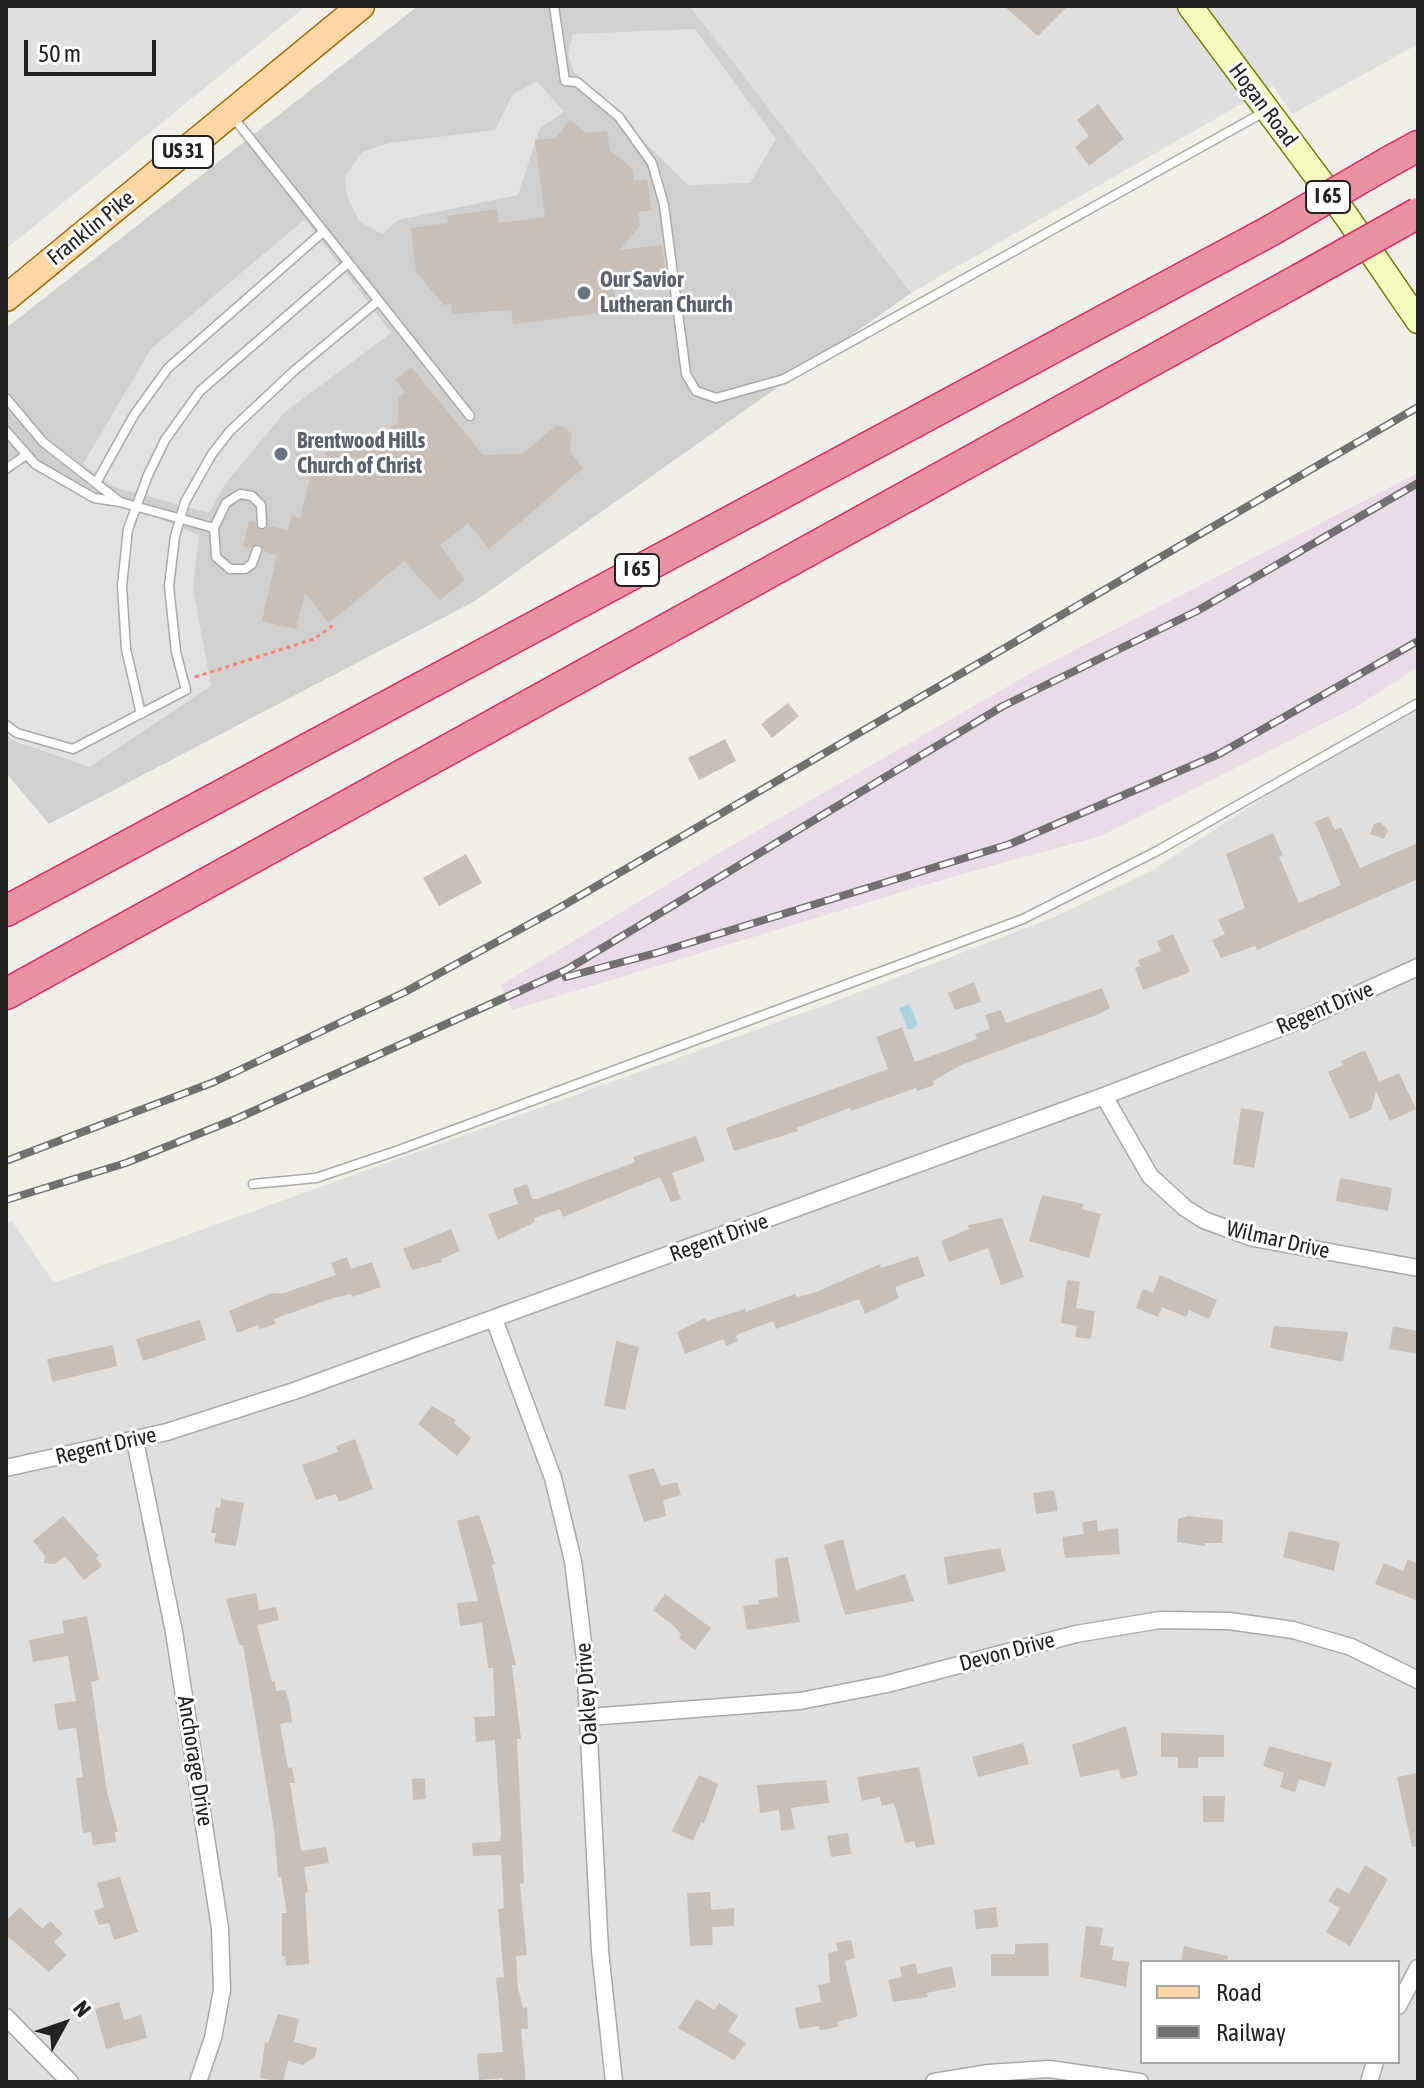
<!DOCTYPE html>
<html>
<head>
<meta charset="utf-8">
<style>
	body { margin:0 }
	#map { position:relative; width:1424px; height:2088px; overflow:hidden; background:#f2efe9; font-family:"Asap Condensed",sans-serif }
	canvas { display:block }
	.frame { position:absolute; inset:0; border:8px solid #222; pointer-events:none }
	.legend { position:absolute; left:1140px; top:1960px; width:260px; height:104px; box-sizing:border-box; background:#fff; border:2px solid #a7a7a7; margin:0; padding:10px 14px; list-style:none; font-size:24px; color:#222 }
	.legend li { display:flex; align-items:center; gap:16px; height:40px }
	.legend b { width:40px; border:2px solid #a7a7a7 }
	.north { position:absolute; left:24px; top:1984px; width:80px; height:80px; -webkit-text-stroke:6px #fff; paint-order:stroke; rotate:50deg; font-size:22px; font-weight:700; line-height:32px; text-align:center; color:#222 }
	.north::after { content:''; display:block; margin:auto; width:28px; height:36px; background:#222; clip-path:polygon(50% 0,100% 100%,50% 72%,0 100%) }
	.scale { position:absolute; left:24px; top:40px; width:132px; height:36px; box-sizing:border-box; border:4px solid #222; border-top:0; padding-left:10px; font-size:24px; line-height:28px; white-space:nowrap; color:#222; -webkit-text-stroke:6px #fff; paint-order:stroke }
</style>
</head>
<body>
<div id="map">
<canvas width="1424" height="2088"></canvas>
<div class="frame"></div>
<ul class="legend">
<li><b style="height:10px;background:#fcd6a4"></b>Road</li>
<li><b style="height:10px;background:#707070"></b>Railway</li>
</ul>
<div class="north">N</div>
<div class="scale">50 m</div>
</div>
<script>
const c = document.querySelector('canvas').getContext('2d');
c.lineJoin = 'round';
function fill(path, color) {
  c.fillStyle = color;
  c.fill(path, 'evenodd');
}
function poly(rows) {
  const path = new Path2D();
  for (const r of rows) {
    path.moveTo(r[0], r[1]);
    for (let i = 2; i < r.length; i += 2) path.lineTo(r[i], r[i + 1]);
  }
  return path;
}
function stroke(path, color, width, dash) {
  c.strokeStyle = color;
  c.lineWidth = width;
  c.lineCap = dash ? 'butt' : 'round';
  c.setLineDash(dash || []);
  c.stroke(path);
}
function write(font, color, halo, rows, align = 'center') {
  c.font = font + ' "Asap Condensed",sans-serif';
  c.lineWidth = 6;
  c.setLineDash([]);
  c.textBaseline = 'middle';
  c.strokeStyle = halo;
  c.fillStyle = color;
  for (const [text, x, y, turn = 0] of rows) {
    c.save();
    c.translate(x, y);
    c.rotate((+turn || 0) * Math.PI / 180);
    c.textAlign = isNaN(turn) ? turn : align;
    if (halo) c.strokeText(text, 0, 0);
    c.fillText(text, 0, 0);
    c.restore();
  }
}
fill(poly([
	[6,6,306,6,6,249],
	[690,6,1418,6,1418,44,1292,114,1273,86,911,293],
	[1418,697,1418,2082,6,2082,6,1223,12,1221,54,1283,833,1002,1052,918,1151,871],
	[1142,1962,1398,1962,1398,2062,1142,2062]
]), '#e0dfdf');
fill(poly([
	[1418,473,1418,667,1356,707,1101,836,955,876,512,1010,501,985,719,853,1038,669]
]), '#ebdbe8');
fill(poly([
	[418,6,690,6,911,293,475,601,49,824,6,773,6,328]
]), '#d0d0d0');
fill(poly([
	[695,29,776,139,750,183,688,185,574,72,568,54,573,34],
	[537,81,564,112,540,128,518,195,398,220,382,234,360,222,347,196,345,177,362,152,389,143,495,130,513,94],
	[305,219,391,333,285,412,225,484,209,513,114,487,83,464,151,349],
	[11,458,199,535,193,588,211,686,90,767,11,740,6,734,6,462]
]), '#e2e2e2');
fill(poly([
	[909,1004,918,1024,913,1029,908,1029,899,1008]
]), '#aad3df');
fill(poly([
	[1004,6,1068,6,1038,36],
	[1098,104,1124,139,1089,166,1075,147,1089,136,1077,120],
	[570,120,586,133,607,131,610,151,632,168,634,181,647,179,652,210,638,212,640,225,620,250,662,245,666,277,644,280,643,271,612,275,617,311,513,324,511,310,452,314,451,304,444,305,416,272,411,228,448,223,447,216,497,209,499,223,545,217,535,140,556,138],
	[411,367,483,455,522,454,556,426,566,427,572,435,570,452,583,468,489,549,468,523,440,545,465,580,440,600,404,561,329,623,305,593,296,629,262,621,277,555,264,551,259,543,250,548,243,546,249,521,255,522,260,530,269,526,288,530,292,516,300,518,311,474,294,452,326,460,324,443,332,436,342,449,380,448,379,438,398,422,398,398,405,392,395,380],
	[788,703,799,716,772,738,761,724],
	[725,739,736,761,699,780,688,758],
	[1328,816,1335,830,1341,827,1360,868,1418,843,1418,879,1257,950,1255,946,1221,958,1212,940,1225,934,1218,920,1245,908,1226,854,1273,833,1283,855,1279,857,1299,903,1341,885,1315,822],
	[1380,822,1388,830,1384,839,1370,834,1374,824],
	[466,854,482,883,439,906,423,878],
	[1173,934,1190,972,1143,990,1135,968,1140,966,1138,960,1161,951,1157,941],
	[974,982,981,1002,955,1010,948,993],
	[1102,988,1110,1008,1099,1014,961,1065,933,1081,934,1085,917,1091,916,1088,851,1111,850,1108,796,1128,798,1131,734,1151,726,1128,888,1069,876,1037,902,1027,915,1062,977,1039,975,1034,990,1029,985,1015,1001,1010,1006,1023],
	[1365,1050,1379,1082,1399,1073,1416,1109,1390,1121,1376,1091,1371,1110,1350,1119,1328,1072,1343,1065,1341,1061],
	[1241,1108,1264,1112,1254,1168,1233,1164],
	[696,1136,705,1161,672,1173,681,1199,671,1202,660,1177,563,1217,560,1209,534,1218,535,1222,498,1240,488,1214,518,1204,513,1189,527,1184,532,1199,537,1199,635,1162,633,1157],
	[1340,1178,1392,1188,1388,1211,1336,1201],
	[1042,1195,1084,1204,1082,1209,1101,1214,1089,1258,1029,1241],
	[1002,1218,1024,1277,1001,1285,988,1248,949,1262,941,1241,969,1229,968,1225],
	[451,1229,460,1251,441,1259,442,1262,412,1270,403,1249],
	[918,1256,925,1276,895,1287,899,1298,865,1314,859,1299,776,1329,773,1321,741,1333,736,1336,738,1341,726,1346,723,1339,685,1354,677,1332,705,1318,707,1321,745,1309,746,1312,795,1294,797,1297,814,1293,880,1264,881,1268],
	[347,1257,351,1269,372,1262,381,1287,352,1297,351,1294,333,1298,274,1319,276,1324,260,1329,258,1325,237,1333,229,1311,269,1294,284,1293,336,1275,331,1263],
	[1160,1275,1217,1300,1209,1319,1189,1310,1186,1317,1162,1307,1158,1317,1136,1308,1143,1289,1153,1293],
	[1067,1280,1080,1282,1076,1308,1095,1311,1091,1339,1075,1337,1077,1326,1061,1323],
	[200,1320,206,1340,143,1361,136,1339],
	[1274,1326,1348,1332,1343,1362,1270,1348],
	[1393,1326,1418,1331,1418,1354,1389,1349],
	[616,1341,639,1347,625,1410,604,1406],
	[113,1345,117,1366,52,1382,47,1359],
	[432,1406,456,1420,454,1423,471,1438,457,1456,418,1424],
	[355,1439,373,1489,339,1502,336,1494,316,1500,302,1465,338,1452,336,1446],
	[654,1468,661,1486,677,1482,681,1495,663,1500,666,1516,644,1522,628,1475],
	[1054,1490,1058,1511,1036,1514,1033,1493],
	[221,1499,244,1503,236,1546,214,1543,216,1533,211,1533,216,1507,220,1508],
	[479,1515,495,1564,492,1565,516,1665,512,1665,521,1739,517,1739,524,1883,520,1884,527,1955,516,1956,518,1988,523,2008,527,2007,528,2029,521,2029,526,2082,503,2082,503,2078,479,2080,477,2054,503,2052,496,1978,504,1977,498,1909,504,1908,501,1855,473,1856,472,1843,500,1841,501,1834,495,1740,476,1742,474,1717,495,1716,493,1668,488,1668,482,1623,460,1626,457,1603,478,1601,457,1521],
	[63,1516,99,1556,96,1558,102,1566,84,1580,65,1556,55,1564,44,1563,45,1556,33,1541],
	[1188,1516,1223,1520,1222,1543,1205,1543,1205,1546,1177,1542,1178,1519],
	[1097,1520,1098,1531,1118,1528,1120,1554,1065,1558,1062,1537,1084,1534,1082,1522],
	[1289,1531,1340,1542,1334,1571,1283,1557],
	[843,1539,856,1590,905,1574,914,1601,845,1615,824,1545],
	[1000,1548,1006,1571,948,1585,944,1557],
	[788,1557,800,1622,747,1630,743,1606,759,1604,758,1600,778,1597,775,1559],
	[1408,1559,1418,1564,1418,1601,1375,1584,1384,1563,1403,1571],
	[256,1593,259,1610,276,1607,279,1620,257,1625,272,1682,275,1681,276,1691,285,1690,289,1702,292,1722,280,1724,288,1768,292,1767,295,1783,290,1783,301,1851,326,1847,329,1863,304,1867,308,1892,305,1893,309,1964,286,1966,285,1956,282,1956,282,1913,287,1913,281,1877,278,1877,274,1830,243,1645,239,1645,226,1599],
	[665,1594,711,1628,695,1650,679,1638,681,1634,673,1625,653,1610],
	[87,1616,99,1680,91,1682,107,1792,118,1832,115,1832,116,1842,93,1845,91,1832,83,1833,76,1778,83,1777,76,1728,58,1730,54,1704,76,1701,68,1656,33,1662,29,1640,64,1633,62,1621],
	[1126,1726,1138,1775,1121,1779,1119,1769,1080,1777,1072,1745],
	[1161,1733,1224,1735,1224,1757,1198,1757,1198,1768,1178,1768,1178,1757,1161,1757],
	[1023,1743,1029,1764,978,1777,972,1757],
	[1269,1746,1332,1763,1325,1787,1299,1779,1295,1792,1280,1787,1284,1773,1263,1766],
	[919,1767,935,1844,916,1848,914,1841,905,1843,894,1803,882,1806,880,1797,862,1801,857,1777],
	[1418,1773,1418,1846,1412,1847,1397,1777],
	[699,1775,718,1784,704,1824,701,1822,693,1841,672,1831],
	[425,1778,426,1799,413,1800,412,1779],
	[826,1780,829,1803,791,1808,795,1829,781,1831,779,1810,760,1813,757,1785],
	[1203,1796,1225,1796,1224,1822,1203,1822],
	[848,1833,851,1854,831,1857,827,1836],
	[1365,1865,1388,1879,1350,1946,1326,1932,1340,1908,1328,1901,1337,1887,1349,1894],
	[120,1877,138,1932,114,1940,109,1923,99,1925,94,1911,104,1907,97,1883],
	[710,1892,711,1910,734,1908,734,1926,712,1927,713,1945,690,1946,687,1893],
	[20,1907,42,1929,50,1921,63,1934,54,1942,67,1955,49,1972,6,1935,6,1921],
	[996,1907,998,1927,976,1929,974,1910],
	[1086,1926,1103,1928,1100,1945,1114,1947,1112,1960,1129,1962,1126,1987,1080,1977],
	[851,1940,855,1958,845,1961,858,2016,837,2022,838,2027,820,2030,819,2026,799,2029,795,2008,821,2002,818,1985,830,1983,828,1953,838,1951,836,1943],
	[1048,1943,1049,1976,991,1976,991,1954,1015,1954,1015,1944],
	[1184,1946,1228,1956,1227,1962,1181,1962],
	[915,1963,918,1974,952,1966,956,1987,927,1993,928,1997,893,2002,888,1980,902,1977,900,1967],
	[697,1999,714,2010,719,2003,738,2016,728,2031,746,2043,734,2060,678,2028],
	[119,2002,124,2020,141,2015,147,2038,106,2049,95,2009],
	[278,2014,299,2019,294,2042,317,2048,315,2057,303,2065,288,2061,283,2082,260,2078,265,2042,268,2043]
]), '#c7bfb8');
const lane = poly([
	[554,6,565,81,577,82,619,117,652,163,664,205,686,374,696,391,716,398,784,379,1266,111],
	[233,117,470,416],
	[6,398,43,442,120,502,94,498,35,464,6,431],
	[6,469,26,455],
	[96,483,134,415,168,368,323,232],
	[120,502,214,528],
	[257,550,252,564,245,569,230,569,216,557,214,528,226,503,240,494,252,496,261,505,262,524],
	[141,714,126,649,122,586,128,529,148,475,165,440,200,391,348,263],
	[6,725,17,733,73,749,186,690,176,652,169,586,175,536,185,502,212,454,230,431,295,370,378,301],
	[253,1184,316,1178,399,1150,1023,919,1157,851,1418,703]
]);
const street = poly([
	[1104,1096,1150,1176,1185,1208,1204,1220,1253,1238,1418,1268],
	[494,1319,553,1478,573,1561,585,1659,600,1951,614,2082],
	[135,1441,174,1632,220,1928,222,1990,213,2038,198,2082],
	[6,1468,167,1432,294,1391,1104,1096,1301,1020,1418,967],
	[589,1717,800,1701,887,1684,1076,1634,1160,1620,1229,1621,1293,1630,1351,1647,1418,1680],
	[1398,2006,1418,1968],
	[6,2017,70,2082],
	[934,2082,989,2073,1049,2069,1140,2082],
	[1369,2082,1375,2062]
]);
const secondary = poly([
	[1190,6,1347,217,1418,321]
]);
const primary = poly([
	[6,298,361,6]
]);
const highway = poly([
	[1387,163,1418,146],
	[6,911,1270,231],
	[6,994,1300,279]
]);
stroke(lane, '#a9a9a9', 11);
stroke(street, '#a9a9a9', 19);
stroke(secondary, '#707d05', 27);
stroke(primary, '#a06b00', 29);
stroke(highway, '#dc2a67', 33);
stroke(poly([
	[195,677,314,639,336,623]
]), '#fa8072', 3, [4, 4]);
stroke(lane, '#fff', 8);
stroke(street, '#fff', 16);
stroke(secondary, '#f7fabf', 24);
stroke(primary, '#fcd6a4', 26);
stroke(highway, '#e892a2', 30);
const rail = poly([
	[566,977,660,952,1010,844,1219,754,1418,641],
	[6,1161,214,1082,405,992,559,908,1418,407],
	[6,1200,126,1163,238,1118,566,970,1003,706,1197,611,1418,483]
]);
stroke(rail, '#707070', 8);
stroke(rail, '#fff', 5, [15]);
const highwayBridge = poly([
	[1270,231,1387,163],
	[1300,279,1418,213]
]);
stroke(highwayBridge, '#dc2a67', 33, []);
stroke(highwayBridge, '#e892a2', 30);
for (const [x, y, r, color] of [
	[584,293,8,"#6b7280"],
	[281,454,8,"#6b7280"]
]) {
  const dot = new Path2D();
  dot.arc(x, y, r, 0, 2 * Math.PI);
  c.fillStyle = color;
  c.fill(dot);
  stroke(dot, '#fff', 3);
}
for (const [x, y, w] of [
	[183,152,60],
	[1328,197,44],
	[637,570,44]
]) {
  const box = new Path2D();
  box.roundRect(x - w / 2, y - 16, w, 32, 6);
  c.fillStyle = '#fff';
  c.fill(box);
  stroke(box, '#222', 2);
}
write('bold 20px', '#222', null, [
	["US 31",183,152],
	["I 65",1328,197],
	["I 65",637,570]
]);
write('22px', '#222', '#fff', [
	["Hogan Road",1263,105,53],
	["Franklin Pike",91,228,-39],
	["Regent Drive",1325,1008,-23],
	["Regent Drive",719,1238,-20],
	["Wilmar Drive",1278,1240,13],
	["Regent Drive",106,1446,-13],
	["Devon Drive",1007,1652,-15],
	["Oakley Drive",587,1694,-94],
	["Anchorage Drive",195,1761,81]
]);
write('bold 22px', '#5b616d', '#fff', [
	["Our Savior",600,280],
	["Lutheran Church",600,305],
	["Brentwood Hills",297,441],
	["Church of Christ",297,466]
], 'left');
</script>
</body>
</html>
